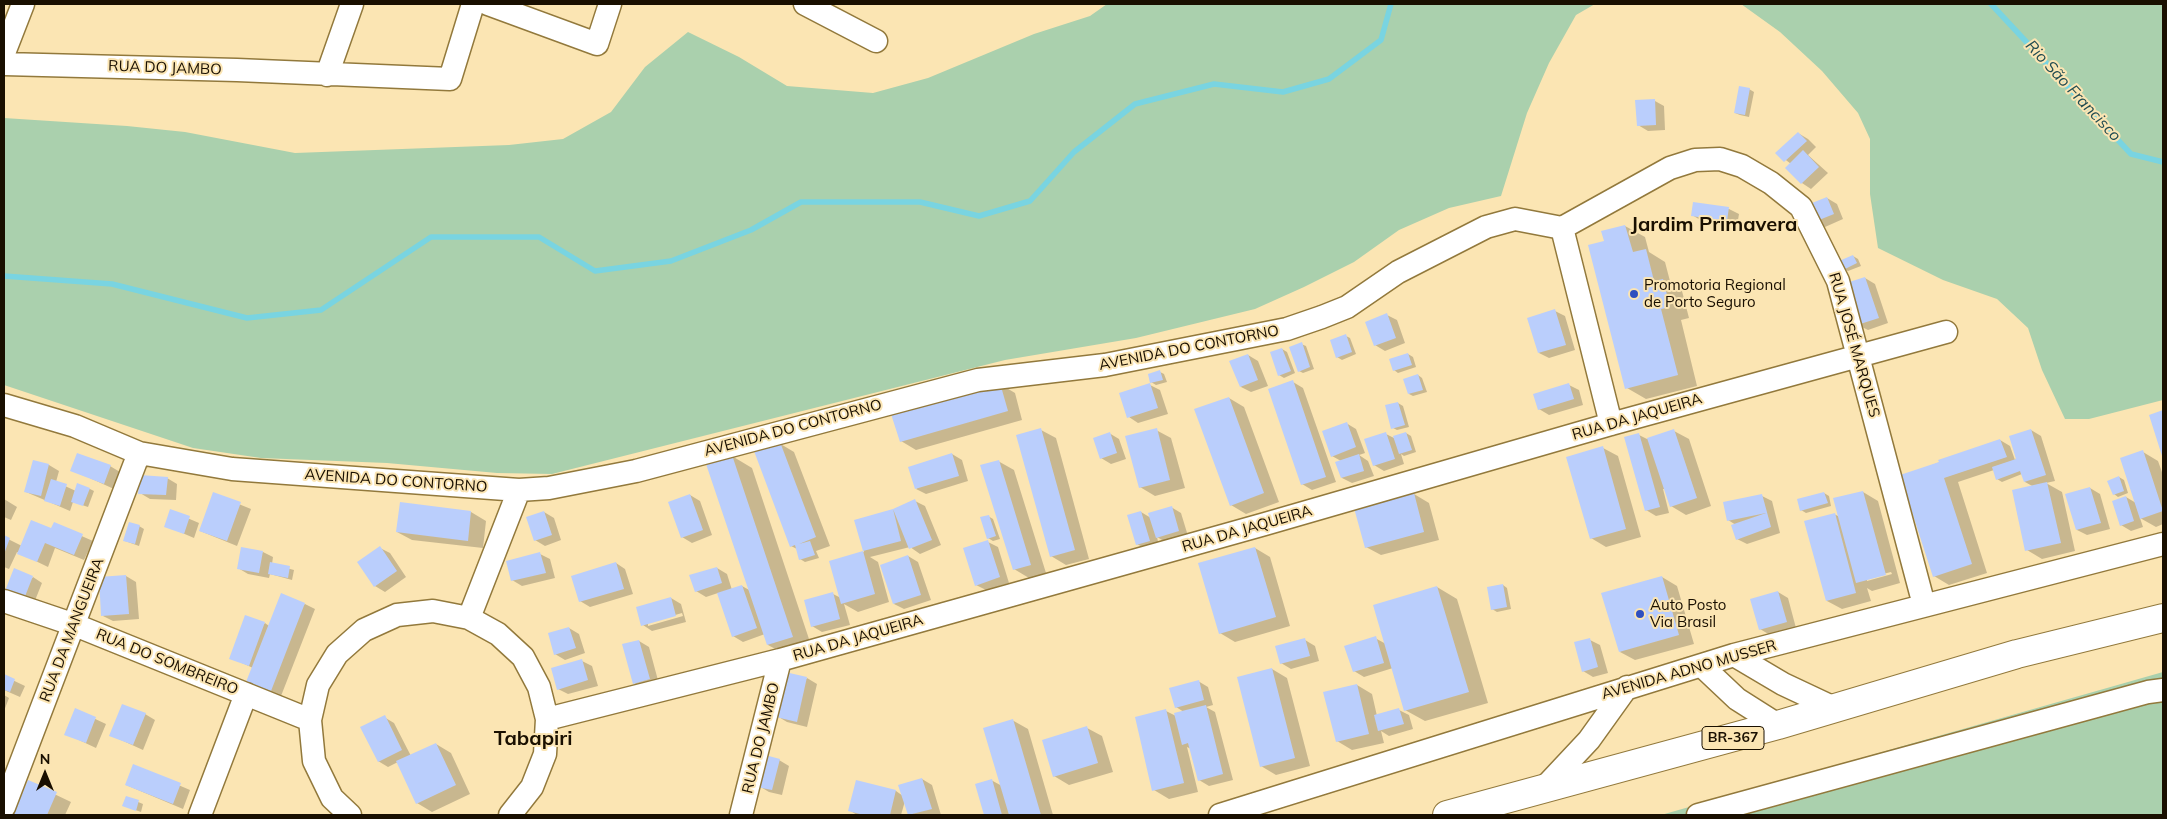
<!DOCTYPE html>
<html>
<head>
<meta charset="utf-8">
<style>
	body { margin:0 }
	#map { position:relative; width:2167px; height:819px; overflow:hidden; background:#fbe5b3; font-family:Mulish,sans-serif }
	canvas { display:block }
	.frame { position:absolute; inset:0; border:5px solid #190f00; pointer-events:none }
	.north { position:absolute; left:20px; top:749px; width:50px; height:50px; -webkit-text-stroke:4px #fbe5b3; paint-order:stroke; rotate:0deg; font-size:14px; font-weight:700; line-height:20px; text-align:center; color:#190f00 }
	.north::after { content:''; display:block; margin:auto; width:18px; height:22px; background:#190f00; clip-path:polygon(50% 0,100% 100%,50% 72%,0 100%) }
</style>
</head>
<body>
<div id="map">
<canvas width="2167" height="819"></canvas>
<div class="frame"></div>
<div class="north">N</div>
</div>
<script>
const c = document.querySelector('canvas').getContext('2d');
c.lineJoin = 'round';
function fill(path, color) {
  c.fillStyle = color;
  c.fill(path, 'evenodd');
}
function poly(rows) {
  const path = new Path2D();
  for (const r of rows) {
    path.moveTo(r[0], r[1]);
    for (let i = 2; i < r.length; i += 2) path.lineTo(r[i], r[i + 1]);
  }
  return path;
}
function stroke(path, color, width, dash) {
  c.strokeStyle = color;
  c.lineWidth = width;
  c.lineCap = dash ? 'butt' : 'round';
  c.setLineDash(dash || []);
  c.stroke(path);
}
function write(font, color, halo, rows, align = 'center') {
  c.font = font + ' Mulish,sans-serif';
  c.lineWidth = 4;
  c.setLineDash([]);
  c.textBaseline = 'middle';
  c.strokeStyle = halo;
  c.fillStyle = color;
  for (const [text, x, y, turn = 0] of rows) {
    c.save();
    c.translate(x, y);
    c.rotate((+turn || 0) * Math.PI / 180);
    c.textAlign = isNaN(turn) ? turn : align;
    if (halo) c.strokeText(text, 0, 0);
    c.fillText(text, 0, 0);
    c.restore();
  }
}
fill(poly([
	[1107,4,1595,4,1576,15,1549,63,1527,113,1501,196,1449,208,1399,230,1354,262,1304,287,1255,309,1136,338,1005,360,552,474,497,473,387,463,261,458,193,448,4,385,4,118,127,126,185,132,295,153,509,145,563,139,611,112,645,67,688,32,739,57,787,86,873,93,928,78,1034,34,1090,16],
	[1741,4,2163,4,2163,400,2089,419,2065,419,2042,370,2028,328,1997,299,1943,280,1878,248,1870,194,1870,139,1858,113,1822,71,1780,32],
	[2163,672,2163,815,1661,815,2107,688]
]), '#aad0ad');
fill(poly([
	[1749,89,1754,92,1749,117,1740,115,1735,113],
	[1655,101,1664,106,1665,130,1648,131,1638,125],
	[1798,133,1808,139,1816,147,1808,155,1828,173,1811,189,1802,183,1791,164,1777,153],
	[1827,198,1837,204,1843,219,1825,227,1815,221],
	[1729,209,1739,214,1737,226,1702,221,1692,215],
	[1625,226,1645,237,1649,252,1665,262,1671,285,1682,291,1689,318,1681,320,1697,386,1646,399,1627,388,1603,232],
	[1853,256,1858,259,1861,266,1848,271,1844,269],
	[1865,278,1875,284,1888,323,1868,330,1858,325],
	[1555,311,1565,316,1575,350,1549,358,1539,353],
	[1387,315,1397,320,1405,343,1385,351,1375,345],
	[1346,336,1350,338,1356,354,1342,360,1337,357],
	[1301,344,1306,346,1314,369,1303,373,1299,371],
	[1282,349,1287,352,1295,373,1284,378,1279,375],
	[1408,354,1413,357,1416,367,1398,373,1394,370],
	[1248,355,1258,361,1268,386,1251,392,1241,387],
	[1160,372,1164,374,1167,382,1156,385,1151,382],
	[1418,375,1422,378,1427,392,1413,396,1409,394],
	[1293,382,1303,388,1336,482,1312,490,1302,484],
	[1000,384,1015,393,1022,420,916,450,901,441],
	[1150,385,1160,390,1168,414,1138,423,1129,417],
	[1569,385,1579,390,1583,405,1549,415,1539,409],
	[1229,398,1244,407,1279,502,1246,514,1231,505],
	[1398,403,1403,406,1409,427,1397,430,1393,428],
	[1346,423,1356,429,1365,453,1359,455,1368,461,1374,476,1352,483,1342,478,1341,461,1332,456],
	[1041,430,1056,438,1089,559,1066,565,1051,556],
	[1156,430,1171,438,1185,488,1155,496,1140,487],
	[2031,430,2041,436,2055,481,2046,483,2062,492,2075,551,2042,559,2027,550,2034,487,2025,482,2022,474,2002,482,1997,479,1994,470,1958,482,1987,573,1949,585,1934,576,1902,476,2000,440,2010,446,2015,460],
	[1674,431,1689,439,1711,506,1686,515,1671,506,1665,489,1663,489,1669,513,1656,516,1646,510,1639,435,1647,439],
	[1109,433,1119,439,1126,459,1111,464,1101,458],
	[1406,433,1411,436,1416,452,1404,456,1401,454,1404,464,1384,471,1374,465,1386,434,1396,439],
	[779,443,794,452,830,546,816,551,819,558,805,562,800,559,797,549,791,546],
	[1603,448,1618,456,1641,537,1606,547,1591,538],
	[2143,452,2158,461,2163,475,2163,524,2156,527,2140,518,2143,527,2131,531,2121,525,2126,497,2136,503],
	[952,454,962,460,968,481,926,494,916,489],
	[732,456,752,468,812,648,788,656,768,645,765,634,743,642,733,636,718,593,706,597,696,591,717,568,727,574,732,590,742,586,751,591],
	[34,461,49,465,59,471,56,482,76,491,90,489,94,491,88,507,73,502,70,511,26,492],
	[998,461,1014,470,1046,573,1029,578,1014,569],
	[110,466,120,472,114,489,72,470],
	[2119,477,2124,480,2128,493,2118,497,2114,494],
	[167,478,177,484,176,500,150,499,140,493],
	[2090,488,2100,494,2110,529,2087,535,2077,530],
	[1863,492,1878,501,1900,583,1872,591,1867,588,1871,601,1842,609,1827,601,1834,514,1840,517],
	[1891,572,1892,574,1867,581,1867,578],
	[1824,493,1829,496,1831,506,1806,513,1801,510],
	[214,494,251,509,237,546,200,531],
	[1414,494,1429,503,1439,540,1381,555,1366,547],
	[690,495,700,501,712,535,692,543,682,537],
	[1762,496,1772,501,1780,533,1747,544,1737,539,1736,525,1728,520],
	[4,499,17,507,11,520,4,517],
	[915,501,925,506,941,545,920,554,910,547,870,557,878,562,889,602,858,612,844,604,850,625,822,632,812,626,833,594,841,598,830,562,864,552,856,520,893,510],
	[1171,507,1181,513,1188,536,1167,543,1157,537,1159,546,1147,550,1137,544,1141,512,1151,518],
	[171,511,199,523,194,538,166,526],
	[471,512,486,521,483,548,412,540,397,532],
	[544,512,554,518,561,540,545,546,535,540],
	[988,516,993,519,1000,539,993,541,988,538],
	[54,524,93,541,84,560,55,548,48,567,17,552,9,569,4,567,4,537,22,546,52,529],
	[139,526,144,529,139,546,125,541],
	[988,542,998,547,1009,583,986,590,976,585],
	[380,548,390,553,406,577,385,592,375,586],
	[1255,548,1270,557,1290,626,1235,642,1220,633],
	[263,552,273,557,272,564,294,570,292,580,270,574,269,578,248,574,238,568],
	[540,554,550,559,555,578,522,586,512,580],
	[908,556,918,562,931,600,904,609,894,604],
	[616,563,625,569,633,594,590,607,580,601],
	[126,576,136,582,139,619,113,621,103,616],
	[33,577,42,583,34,603,16,596],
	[1662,577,1677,586,1694,644,1635,660,1620,652],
	[1503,585,1507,588,1511,609,1497,612,1492,609],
	[1437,587,1457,599,1488,703,1425,721,1405,710,1393,668,1364,677,1354,671,1375,638,1386,644],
	[1778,592,1788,598,1796,628,1770,635,1760,629],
	[671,598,681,604,686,622,652,631,643,625],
	[682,613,683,616,648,626,648,623],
	[305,604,315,609,281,696,248,681,253,668,231,658,265,623,269,626],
	[569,628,579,634,585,653,565,660,555,654],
	[1305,640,1315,646,1319,661,1291,669,1281,663],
	[1590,640,1600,645,1608,673,1593,677,1583,671],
	[639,641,649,647,659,684,644,688,634,683],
	[582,661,592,666,598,686,568,694,558,689],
	[1272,669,1287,678,1310,766,1276,775,1261,766],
	[4,676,25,686,20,697,4,690],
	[807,678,817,684,807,727,787,722,777,716],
	[1198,681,1208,687,1213,705,1206,707,1215,712,1233,780,1209,786,1199,780,1191,749,1187,747,1198,792,1169,799,1154,790,1166,711,1176,716,1184,712,1176,707],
	[1357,685,1372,694,1377,716,1399,710,1409,715,1413,729,1389,736,1381,731,1384,743,1352,750,1337,741],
	[4,695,9,698,4,711],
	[76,710,106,724,96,748,66,734],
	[145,714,155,720,143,750,110,735],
	[384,717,394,723,411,756,436,744,451,753,470,794,432,812,417,803,398,762,388,767,378,761],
	[1012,720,1028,729,1053,815,985,815,977,784,991,780,1002,786],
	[1087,728,1102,736,1113,772,1069,785,1054,776],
	[779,760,789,766,782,795,769,792,759,786],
	[134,766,190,790,183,809,126,785],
	[922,779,932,785,941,815,909,815,905,801,901,815,857,815,849,810,857,781,896,791,903,796],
	[29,782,71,802,65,815,15,815],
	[126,797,143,804,141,812,124,806]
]), '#0003');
stroke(poly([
	[1991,4,2131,154,2163,162],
	[4,276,112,284,247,318,321,310,431,237,539,237,595,271,671,261,751,230,801,202,920,202,979,216,1030,201,1074,152,1135,104,1214,84,1283,92,1329,79,1381,40,1391,4]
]), '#79d4e1', 5.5);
fill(poly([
	[1739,86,1750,88,1745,115,1734,113],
	[1655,99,1656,125,1637,126,1635,100],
	[1798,132,1807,141,1784,162,1775,153],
	[1803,150,1819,167,1801,184,1785,168],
	[1827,197,1834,214,1814,222,1807,205],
	[1693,202,1729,207,1727,221,1691,216],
	[1625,225,1633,252,1646,249,1654,281,1663,279,1670,307,1661,309,1678,375,1625,389,1588,245,1604,241,1601,231],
	[1853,255,1857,263,1843,270,1839,261],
	[1865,277,1879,318,1857,325,1843,284],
	[1555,309,1566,345,1538,353,1527,318],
	[1387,313,1396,338,1374,346,1365,322],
	[1346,334,1352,352,1336,358,1330,340],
	[1302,342,1310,367,1298,372,1289,347],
	[1282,348,1291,371,1278,376,1270,352],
	[1408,353,1412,365,1393,371,1389,359],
	[1248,354,1258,380,1240,387,1229,361],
	[1160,370,1163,380,1150,383,1158,408,1127,418,1119,393,1150,383,1148,374],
	[1418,374,1423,390,1408,394,1403,379],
	[1293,380,1326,477,1301,485,1268,389],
	[1000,383,1008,411,900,442,891,414],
	[1569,383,1574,399,1538,410,1533,394],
	[1229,397,1264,493,1230,506,1194,409],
	[1398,402,1405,425,1391,429,1385,405],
	[2163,410,2163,459,2149,415],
	[1347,422,1356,447,1331,457,1322,431],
	[1041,428,1075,550,1050,557,1016,435],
	[1157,428,1170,480,1139,488,1125,436],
	[1674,429,1697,498,1670,507,1647,438],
	[2031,429,2046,475,2024,482,2020,471,1996,480,1992,467,2016,459,2009,436],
	[1110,432,1117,453,1100,459,1093,438],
	[1386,432,1395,459,1373,466,1364,439],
	[1406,432,1412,450,1399,454,1393,436],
	[1639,433,1660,507,1645,511,1624,437],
	[2000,439,2007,457,1944,478,1972,564,1933,577,1900,475,1939,462,1938,460],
	[780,442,816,537,799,544,810,541,815,555,799,560,795,545,790,547,754,451],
	[1603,446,1626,529,1590,539,1566,457],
	[2143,450,2163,511,2140,519,2120,458],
	[77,453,111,465,104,484,70,471],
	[952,453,959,476,915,489,908,467],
	[1359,454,1364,471,1341,478,1335,462],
	[732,455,793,637,767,645,706,464],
	[33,460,49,464,41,496,24,492],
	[999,460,1031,565,1013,570,980,465],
	[140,475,168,477,166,495,138,494],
	[2119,476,2124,491,2113,495,2107,481],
	[51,479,67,484,60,506,44,501],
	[2047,482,2061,543,2025,551,2012,490],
	[77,483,90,488,83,506,71,502],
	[2090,487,2101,523,2076,530,2065,494],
	[1863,491,1886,575,1856,583,1833,498],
	[213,492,241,502,227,541,199,531],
	[1824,492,1828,503,1800,511,1797,499],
	[1414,493,1424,532,1365,548,1354,508],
	[690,494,703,530,681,538,668,502],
	[1762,494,1771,527,1736,540,1731,525,1766,513,1727,521,1723,502],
	[2126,496,2134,521,2120,526,2112,501],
	[915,499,932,540,909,549,893,509],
	[400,502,471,511,468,541,396,532],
	[1172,506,1179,531,1156,538,1148,513],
	[170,509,190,516,184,534,164,527],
	[893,509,901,541,863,551,875,594,841,604,829,561,863,551,854,520],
	[544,511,552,535,534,541,526,517],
	[1141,511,1150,541,1136,545,1127,515],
	[1835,513,1856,593,1826,601,1804,521],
	[989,515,996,536,987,539,980,517],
	[31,520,51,528,54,522,83,534,74,555,45,543,37,562,17,554],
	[129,522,140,525,135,544,123,541],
	[4,535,10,538,4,554],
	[988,540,1000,577,975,586,963,548],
	[380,546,397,571,374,587,357,562],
	[241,547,263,551,259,573,237,569],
	[1255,547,1276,617,1219,634,1198,563],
	[540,552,546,573,511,581,506,561],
	[908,555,921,595,893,604,880,565],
	[270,562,290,566,288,578,268,574],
	[616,562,624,589,579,602,571,576],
	[717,567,722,583,695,592,689,575],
	[14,568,33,576,24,599,5,591],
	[126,575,129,614,101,616,99,577],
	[1662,576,1679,635,1619,652,1601,593],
	[1503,584,1507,607,1491,610,1487,587],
	[742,585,757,628,732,637,717,593],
	[1437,586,1469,692,1404,711,1373,605],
	[1778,591,1787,622,1759,630,1750,599],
	[833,592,840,619,811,627,804,600],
	[281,593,305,603,271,691,246,682],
	[671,597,676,616,641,626,636,607],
	[245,615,265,622,249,666,229,659],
	[569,627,576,648,554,655,548,633],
	[1376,636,1384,663,1353,672,1344,646],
	[1305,638,1310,656,1280,664,1275,646],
	[1590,638,1598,667,1582,672,1574,642],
	[639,640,650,679,633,684,622,644],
	[582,659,588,680,557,690,551,668],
	[1272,668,1295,758,1260,767,1237,677],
	[785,672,807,677,797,722,776,717],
	[4,674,15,679,10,692,4,690],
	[1199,680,1204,700,1175,708,1169,688],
	[1357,684,1369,734,1336,742,1323,692],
	[122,704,146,713,133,745,109,736],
	[1206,705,1223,774,1198,781,1188,743,1182,745,1174,713],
	[75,708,96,717,86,743,64,735],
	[1399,708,1404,724,1378,731,1374,715],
	[1166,709,1184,783,1152,791,1135,717],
	[385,715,402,750,378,762,360,727],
	[1013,719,1041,815,1009,815,983,728],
	[1087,726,1098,763,1053,777,1042,740],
	[436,743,456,785,416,804,396,761],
	[765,755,780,759,772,790,757,787],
	[133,764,181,783,173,804,125,785],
	[922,778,932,809,908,815,898,785],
	[992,779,1002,815,984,815,975,784],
	[28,780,57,792,47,815,13,815],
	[856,780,896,790,890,815,864,815,848,811],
	[126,796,139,800,136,811,122,806]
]), '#bacefc');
const minor = poly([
	[488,4,597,44,610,4],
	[805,4,876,41],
	[4,53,23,4],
	[4,64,237,70,450,79,473,4],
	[327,75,352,4],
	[1562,228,1670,168,1695,160,1720,159,1742,166,1771,183,1801,207,1838,281,1924,605],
	[1562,228,1611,424],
	[4,405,75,426,139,453,232,469,519,490,549,488,636,471,978,380,1105,365,1287,329,1322,317,1347,307,1398,272,1486,227,1515,219,1562,228],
	[4,601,75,625,310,720],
	[469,618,519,490],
	[1734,655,1783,684,1834,708],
	[1702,666,1737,699,1778,725],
	[547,719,780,660,1265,524,1611,424,1946,332],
	[1544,788,1589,740,1627,687],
	[4,807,139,453],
	[200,815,246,694],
	[350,815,332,798,314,761,310,720,318,685,337,654,364,630,397,615,433,611,469,618,498,634,523,657,539,687,547,719,545,754,532,787,510,815],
	[741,815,780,660],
	[1220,815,1734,655,2163,544],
	[1698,815,2148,692,2163,690]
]);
const major = poly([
	[1447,815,1778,725,2017,654,2163,618]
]);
stroke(minor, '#92793c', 25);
stroke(major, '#92793c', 30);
stroke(minor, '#fff', 22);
stroke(major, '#fff', 28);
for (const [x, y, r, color] of [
	[1634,294,5,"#2f4fbf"],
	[1640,614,5,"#2f4fbf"]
]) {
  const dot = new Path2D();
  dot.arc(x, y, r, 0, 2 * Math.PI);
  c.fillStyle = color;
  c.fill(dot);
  stroke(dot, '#fbe5b3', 2);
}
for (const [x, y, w] of [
	[1733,738,62]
]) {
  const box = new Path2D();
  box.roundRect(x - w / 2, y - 11.5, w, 23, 4);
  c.fillStyle = '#fbe5b3';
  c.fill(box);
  stroke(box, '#190f00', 1);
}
write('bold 14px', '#190f00', null, [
	["BR-367",1733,738]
]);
write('15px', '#190f00', '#fbe5b3', [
	["RUA DO JAMBO",165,68,2],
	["RUA JOSÉ MARQUES",1854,345,74],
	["AVENIDA DO CONTORNO",1189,348,-11],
	["RUA DA JAQUEIRA",1637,417,-16],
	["AVENIDA DO CONTORNO",793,428,-15],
	["AVENIDA DO CONTORNO",396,481,4],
	["RUA DA JAQUEIRA",1247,529,-16],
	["RUA DA MANGUEIRA",72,630,-69],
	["RUA DA JAQUEIRA",858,638,-16],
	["RUA DO SOMBREIRO",167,662,22],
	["AVENIDA ADNO MUSSER",1689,670,-16],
	["RUA DO JAMBO",761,738,-76]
]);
write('15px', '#190f00', '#fbe5b3', [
	["Promotoria Regional",1644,285],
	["de Porto Seguro",1644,302],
	["Auto Posto",1650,605],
	["Via Brasil",1650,622]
], 'left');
write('italic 16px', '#224c51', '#fbe5b3', [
	["Rio São Francisco",2073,91,47]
]);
write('bold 20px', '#190f00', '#fbe5b3', [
	["Jardim Primavera",1714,225],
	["Tabapiri",533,739]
]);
</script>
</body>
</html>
